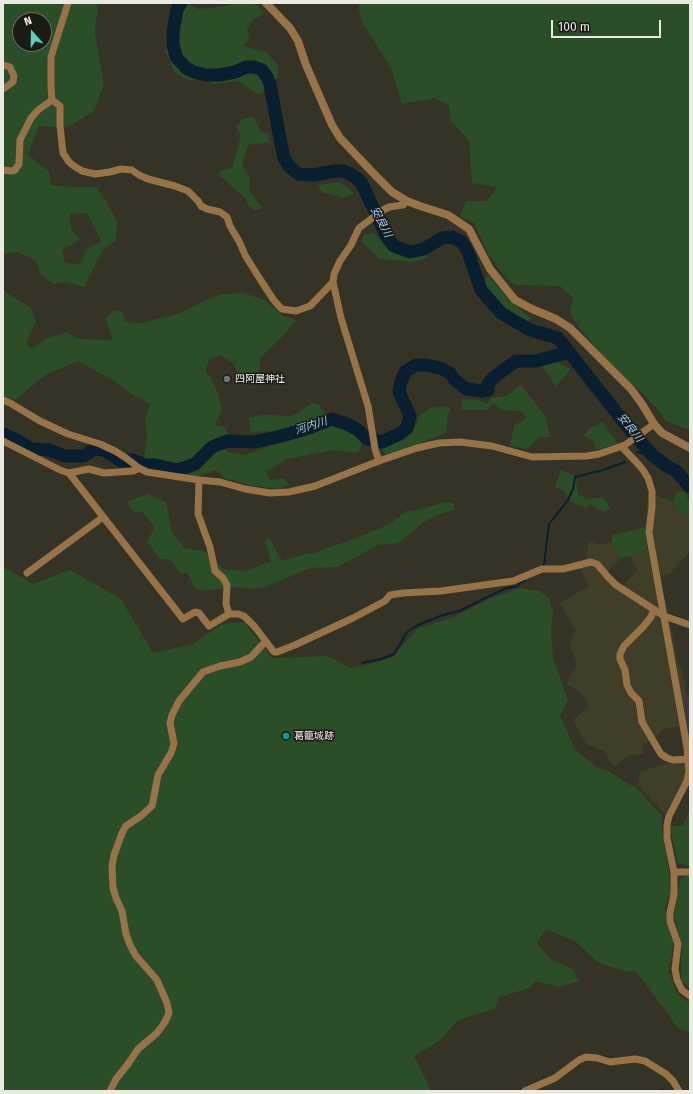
<!DOCTYPE html>
<html>
<head>
<meta charset="utf-8">
<style>
	body { margin:0 }
	#map { position:relative; width:693px; height:1094px; overflow:hidden; background:#353326; font-family:"Fira Sans",sans-serif }
	canvas { display:block }
	.frame { position:absolute; inset:0; border:4px solid #ebeae2; pointer-events:none }
	.north { position:absolute; left:12px; top:12px; width:40px; height:40px; box-sizing:border-box; background:#1b1b15; border:1px solid #6e6e67; border-radius:50%; rotate:340deg; font-size:11px; font-weight:700; line-height:16px; text-align:center; color:#ebeae2 }
	.north::after { content:''; display:block; margin:auto; width:14px; height:18px; background:#5dceb9; clip-path:polygon(50% 0,100% 100%,50% 72%,0 100%) }
	.scale { position:absolute; left:551px; top:20px; width:110px; height:18px; box-sizing:border-box; border:2px solid #ebeae2; border-top:0; padding-left:5px; font-size:12px; line-height:14px; white-space:nowrap; color:#ebeae2; -webkit-text-stroke:3px #1b1b15; paint-order:stroke }
</style>
</head>
<body>
<div id="map">
<canvas width="693" height="1094"></canvas>
<div class="frame"></div>
<div class="north">N</div>
<div class="scale">100 m</div>
</div>
<script>
const c = document.querySelector('canvas').getContext('2d');
c.lineJoin = 'round';
function fill(path, color) {
  c.fillStyle = color;
  c.fill(path, 'evenodd');
}
function poly(rows) {
  const path = new Path2D();
  for (const r of rows) {
    path.moveTo(r[0], r[1]);
    for (let i = 2; i < r.length; i += 2) path.lineTo(r[i], r[i + 1]);
  }
  return path;
}
function stroke(path, color, width, dash) {
  c.strokeStyle = color;
  c.lineWidth = width;
  c.lineCap = dash ? 'butt' : 'round';
  c.setLineDash(dash || []);
  c.stroke(path);
}
function write(font, color, halo, rows, align = 'center') {
  c.font = font + ' "Fira Sans","Noto Sans JP",sans-serif';
  c.lineWidth = 3;
  c.setLineDash([]);
  c.textBaseline = 'middle';
  c.strokeStyle = halo;
  c.fillStyle = color;
  for (const [text, x, y, turn = 0] of rows) {
    c.save();
    c.translate(x, y);
    c.rotate((+turn || 0) * Math.PI / 180);
    c.textAlign = isNaN(turn) ? turn : align;
    if (halo) c.strokeText(text, 0, 0);
    c.fillText(text, 0, 0);
    c.restore();
  }
}
fill(poly([
	[649,493,673,501,679,513,686,514,690,518,690,552,668,575,660,576,679,666,682,669,687,696,684,698,690,731,690,781,681,786,665,814,638,785,640,772,670,762,684,756,679,727,663,729,656,738,643,744,644,753,626,757,614,767,604,751,586,744,573,720,589,706,581,693,566,684,577,664,570,645,575,630,560,603,589,586,580,569,586,559,589,541,600,545,611,542,620,559,607,572,623,586,637,570,630,555,647,550,645,527]
]), '#403d29');
fill(poly([
	[690,688,690,731,684,698,687,696]
]), '#443440');
fill(poly([
	[3,3,98,3,95,33,104,85,94,111,66,128,39,126,28,155,49,171,51,185,73,187,96,187,103,196,117,221,116,241,103,250,84,287,66,282,54,284,41,275,36,261,18,252,3,254],
	[20,20,44,20,44,44,20,44],
	[87,213,101,241,88,248,80,264,65,263,62,251,80,239,71,229,70,214],
	[187,3,198,9,225,6,236,3,254,3,265,13,253,20,247,29,249,39,243,46,266,52,278,65,278,77,259,95,238,81,215,84,202,78,190,81,175,73,165,51,176,38,180,9],
	[358,3,690,3,690,430,666,421,656,407,601,353,580,329,570,312,573,298,560,286,515,285,506,278,488,254,474,223,460,216,466,201,487,201,497,187,472,183,469,141,451,121,449,106,435,98,402,104,391,68,361,20],
	[253,116,261,132,269,133,269,143,263,143,248,145,242,165,249,176,250,191,262,208,255,211,247,203,247,200,220,176,219,171,232,168,241,135,236,127,242,119],
	[339,182,354,193,343,198,322,192,318,185],
	[373,232,388,249,410,254,428,252,427,258,413,262,380,259,362,242,363,236],
	[488,275,510,301,532,319,524,322,500,307,483,283],
	[3,288,7,293,31,308,36,322,26,343,32,348,50,337,67,332,79,339,113,340,108,326,106,318,114,310,122,312,125,322,142,323,178,314,206,300,221,294,243,293,265,300,283,316,296,320,286,333,260,358,260,369,249,384,238,374,233,363,220,355,210,359,207,365,206,372,210,377,218,393,222,410,215,425,225,427,228,433,220,442,227,452,245,455,278,443,274,431,250,432,249,418,262,415,292,416,313,403,319,405,327,417,339,426,351,431,364,440,358,453,333,450,287,459,266,472,270,480,284,478,289,485,279,489,249,485,225,478,216,470,199,476,181,474,150,469,144,457,147,440,145,420,150,404,133,395,111,379,78,361,47,374,15,400,3,396],
	[554,360,571,369,556,386,542,366],
	[521,385,546,417,550,437,539,437,527,449,510,446,514,426,526,418,520,411,501,410,493,403,487,410,461,410,462,399,479,400,487,404,491,398,506,396],
	[448,406,451,410,448,415,446,433,386,456,382,448,404,440,416,426,419,416,430,408],
	[603,422,618,444,596,450,594,441,583,436,590,428],
	[561,470,575,476,578,494,587,499,603,497,611,509,604,512,590,504,586,508,569,501,565,491,555,487],
	[684,491,690,503,690,518,686,514,679,513,673,501,676,492],
	[148,494,166,502,172,532,184,548,205,551,223,569,244,571,271,562,265,541,269,537,282,561,308,553,312,554,329,547,346,542,390,524,406,511,416,510,432,506,444,502,454,503,454,510,436,515,424,522,398,543,378,545,336,568,332,567,311,568,265,587,251,589,230,587,205,591,196,589,187,573,180,573,171,560,160,559,147,542,155,527,142,512,134,512,130,508,128,501],
	[645,527,647,550,620,559,611,542,613,535],
	[3,567,33,584,70,570,121,599,153,653,193,644,222,624,244,622,272,658,328,656,350,668,370,664,393,657,417,629,454,617,489,599,520,588,540,591,549,598,553,611,551,631,553,658,568,700,560,716,575,749,597,768,609,771,628,784,635,786,662,816,662,832,669,870,670,894,665,907,668,923,674,942,669,971,677,994,690,1003,690,1032,679,1029,636,971,627,972,599,963,575,941,546,929,537,943,550,959,573,969,579,981,560,987,535,981,530,988,499,997,495,1009,458,1020,439,1041,414,1056,431,1091,3,1091],
	[690,809,690,866,678,863,670,827,683,825],
	[686,876,690,876,690,989,681,981,682,947,674,916,680,879]
]), '#2b4d28');
stroke(poly([
	[637,452,652,455],
	[544,565,549,524,568,500,573,489,575,477,603,470,625,462],
	[362,663,381,659,394,654,407,632,418,625,440,616,459,611,504,589,517,586,525,580],
	[660,1091,663,1090]
]), '#091e2e', 2);
stroke(poly([
	[181,3,177,9,173,32,173,44,176,57,186,68,194,72,206,75,219,75,235,72,246,67,254,67,262,70,267,77,270,84,281,144,284,158,289,166,298,174,313,175,335,171,343,171,352,175,361,182,387,237,394,246,410,252,424,249,442,238,452,237,462,242,468,252,481,290,501,313,530,330,558,338,623,421,652,455,668,467,676,471,690,487],
	[3,434,17,440,31,449,49,450,65,456,84,456,94,449,104,450,121,461,133,460,145,465,155,465,178,470,195,464,212,447,227,441,254,442,278,437,309,428,332,419,347,424,358,430,367,439,382,442,399,434,407,428,410,416,399,392,401,381,406,371,416,365,427,365,440,368,450,373,454,379,466,389,481,391,488,390,488,384,494,377,516,361,536,361,569,352]
]), '#091e2e', 13);
stroke(poly([
	[68,3,51,57,51,87,52,100,60,106,60,126,63,153,69,162,74,166,82,171,95,174,110,172,121,169,132,170,139,175,148,179,175,186,188,191,198,201,201,206,207,209,220,212,227,217,230,226,240,243,245,255,258,276,273,299,278,305,282,309,296,311,310,306,333,282],
	[3,65,10,67,14,76,13,82,3,89],
	[3,170,11,171,15,170,19,164,20,140,31,118,38,110,52,100],
	[3,400,10,403,40,421,68,434,100,444,115,451,126,458,139,468,147,472,199,480,220,482,245,489,270,493,289,492,315,486,379,461,417,448,439,443,460,442,492,446,532,457,587,456,599,454,625,445,654,424],
	[3,441,60,470,69,473,89,469,104,473,133,471,139,468],
	[622,447,638,464,643,470,648,478,652,491,652,507,649,532,651,544,687,747,689,772,687,781,669,816,667,825,667,838,674,872,674,894,670,913,670,921,678,944,675,969,677,980,682,990,690,996],
	[379,461,375,449,368,406,341,318,333,282,334,274,340,261,351,245,359,228,383,210,389,207,403,205,407,201],
	[69,473,183,619,195,612,199,613,209,626,229,614,238,614,244,616,255,627,274,652,277,652,295,645,353,618,385,601,390,595,403,593,441,591,513,581,542,569,563,569,591,562,597,564,608,577,616,585,664,616,690,625],
	[199,480,198,514,210,547,215,571,223,578,227,585,226,604,229,614],
	[27,573,103,517],
	[654,609,651,617,643,627,624,646,620,654,620,659,625,670,627,685,631,693,639,701,642,722,661,754,667,758,673,760,689,759],
	[674,872,690,872],
	[110,1091,116,1079,128,1064,138,1049,157,1033,165,1022,169,1013,167,1003,157,980,136,956,130,945,126,934,122,911,116,898,113,888,112,866,114,855,122,833,126,826,141,816,152,806,154,796,158,775,171,753,174,744,170,723,172,715,179,701,203,672,220,666,240,662,251,657,265,642],
	[525,1091,555,1078,579,1060,586,1057,597,1058,610,1062,635,1059,645,1061,666,1074,673,1081,679,1091]
]), '#967348', 7);
stroke(poly([
	[266,3,290,28,298,41,306,65,332,125,340,138,377,177,392,192,407,201,420,206,448,215,469,229,490,269,515,300,532,309,556,319,570,328,631,389,642,404,654,424,662,433,690,448]
]), '#967348', 8);
for (const [x, y, r, color] of [
	[227,379,4,"#6b7280"],
	[286,736,4,"#0f9aa8"]
]) {
  const dot = new Path2D();
  dot.arc(x, y, r, 0, 2 * Math.PI);
  c.fillStyle = color;
  c.fill(dot);
  stroke(dot, '#1b1b15', 1.5);
}
write('10px', '#ebeae2', '#1b1b15', [
	["四阿屋神社",235,379],
	["葛籠城跡",294,736]
], 'left');
write('italic 11px', '#97caf4', '#1b1b15', [
	["安良川",381,222,63],
	["河内川",311,426,-18],
	["安良川",630,428,51]
]);
</script>
</body>
</html>
